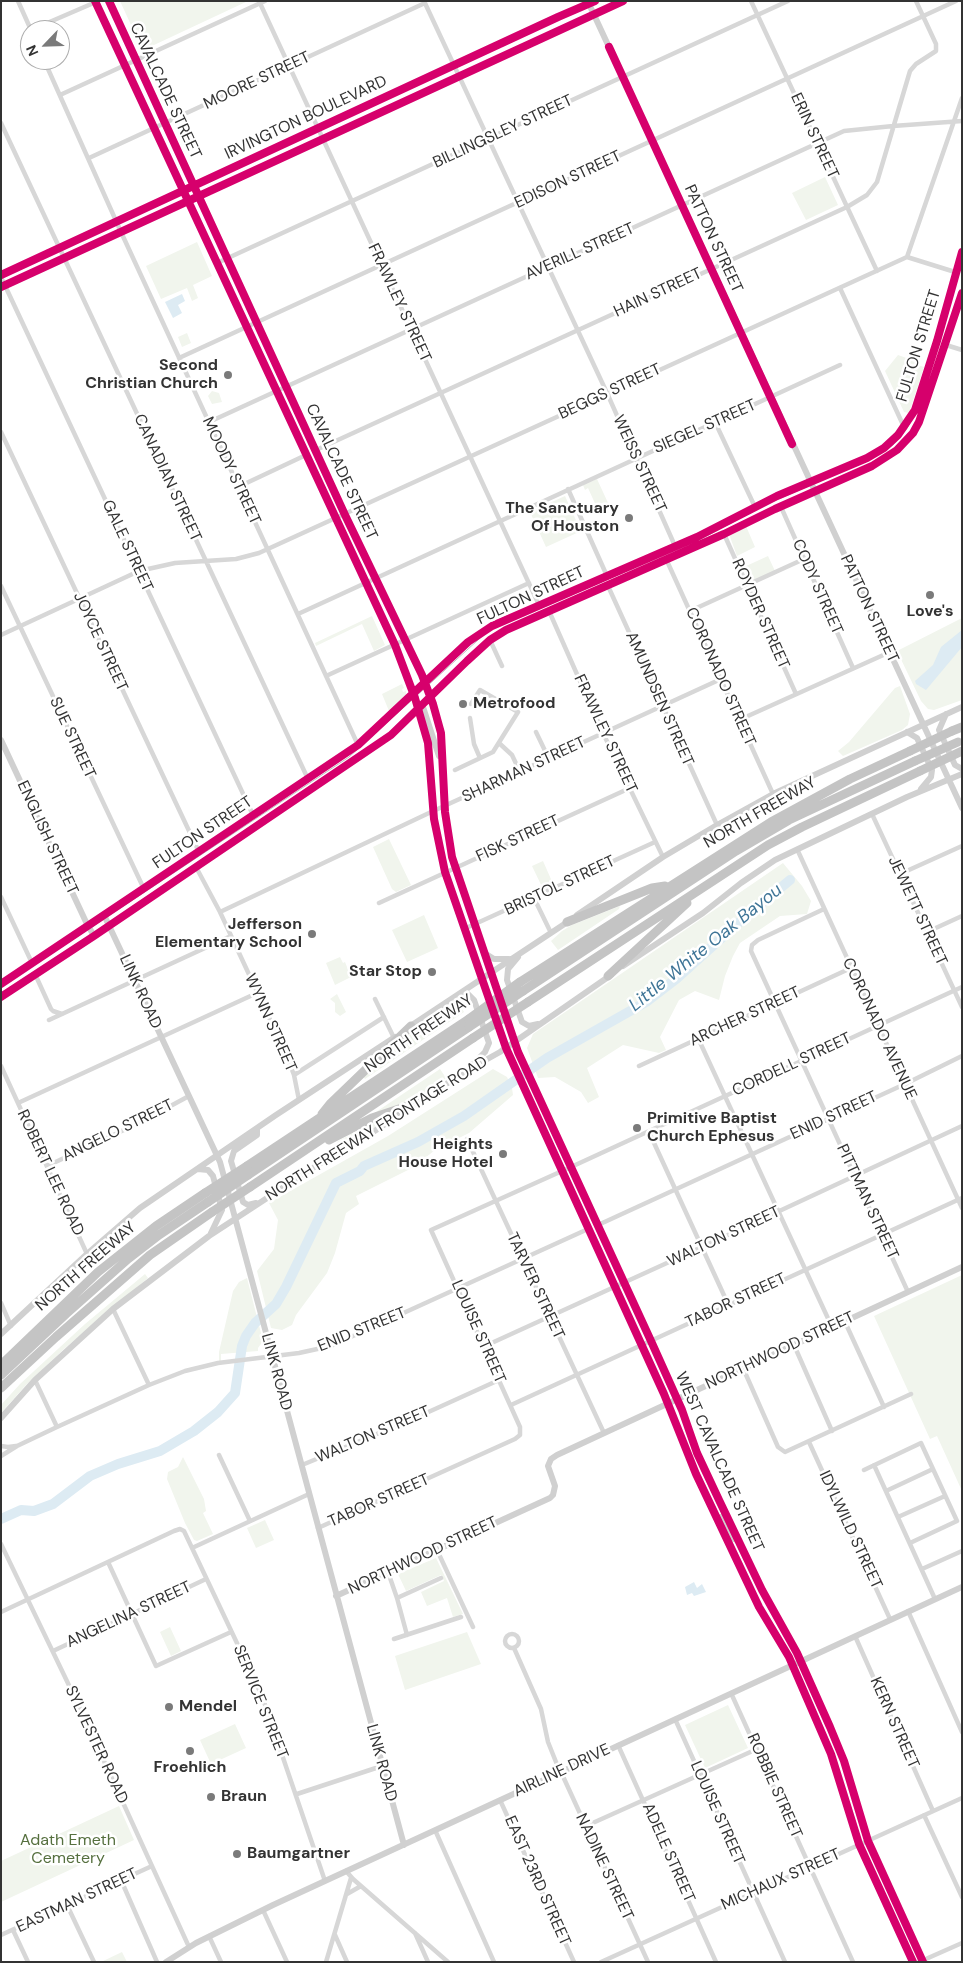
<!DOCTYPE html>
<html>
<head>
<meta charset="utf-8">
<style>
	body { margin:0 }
	#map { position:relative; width:963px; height:1963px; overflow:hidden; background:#fff; font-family:"DM Sans",sans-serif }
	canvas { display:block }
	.frame { position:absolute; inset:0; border:2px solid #333; pointer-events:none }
	.north { position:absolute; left:20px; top:20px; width:50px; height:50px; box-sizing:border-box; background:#fff; border:1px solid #adadad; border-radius:50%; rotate:246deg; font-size:14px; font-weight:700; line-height:20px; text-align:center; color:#333 }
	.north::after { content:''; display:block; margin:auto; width:18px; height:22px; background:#7a7a7a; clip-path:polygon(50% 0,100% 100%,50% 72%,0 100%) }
</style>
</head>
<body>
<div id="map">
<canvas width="963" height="1963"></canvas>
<div class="frame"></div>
<div class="north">N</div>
</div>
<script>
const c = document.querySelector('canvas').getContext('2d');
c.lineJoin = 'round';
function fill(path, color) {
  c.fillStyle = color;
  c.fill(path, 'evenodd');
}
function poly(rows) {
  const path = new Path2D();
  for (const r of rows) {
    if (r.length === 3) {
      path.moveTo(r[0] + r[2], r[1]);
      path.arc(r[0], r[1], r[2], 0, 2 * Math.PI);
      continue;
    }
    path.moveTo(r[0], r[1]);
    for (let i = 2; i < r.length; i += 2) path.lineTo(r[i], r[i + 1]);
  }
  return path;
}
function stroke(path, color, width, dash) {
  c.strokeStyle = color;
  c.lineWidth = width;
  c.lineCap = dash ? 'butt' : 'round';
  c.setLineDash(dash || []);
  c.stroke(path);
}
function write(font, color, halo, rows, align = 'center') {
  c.font = font + ' "DM Sans",sans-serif';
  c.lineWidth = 5;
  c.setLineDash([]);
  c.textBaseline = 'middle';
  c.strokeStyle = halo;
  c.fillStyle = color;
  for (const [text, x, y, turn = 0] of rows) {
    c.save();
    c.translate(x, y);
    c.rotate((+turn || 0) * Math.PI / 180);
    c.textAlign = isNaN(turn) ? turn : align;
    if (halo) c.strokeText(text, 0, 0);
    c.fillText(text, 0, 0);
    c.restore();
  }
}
fill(poly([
	[120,1,248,1,154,45,142,49],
	[825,177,838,205,806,220,792,193],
	[197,242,212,276,193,285,198,298,192,301,187,288,161,299,146,266],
	[187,333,191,343,182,347,178,337],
	[898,355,915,361,916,359,919,360,918,365,924,367,909,413,904,412,885,371],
	[212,391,219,393,222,402,212,404,208,396],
	[597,479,609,505,598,510,588,488,585,490,583,485],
	[565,496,580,529,579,532,546,547,530,512],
	[746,526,755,547,737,556,729,534],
	[768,556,775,571,751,582,744,567],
	[372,616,385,645,374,651,362,624,316,646,315,643],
	[962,618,962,700,934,710,928,709,921,701,897,651],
	[402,684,404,688,402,689,403,692,406,691,406,696,389,711,382,694],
	[900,686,910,714,908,725,902,730,843,756,838,751,849,742,895,688],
	[389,839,411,885,396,892,392,889,373,847],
	[543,861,554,886,544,891,532,866],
	[783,863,802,886,811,901,807,914,780,916,740,943,733,956,725,976,719,1000,695,991,679,1000,660,1037,666,1050,659,1053,623,1045,587,1068,599,1097,588,1103,581,1092,555,1077,538,1078,527,1048,533,1034],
	[620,906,619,909,558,950,551,941,562,931,572,925],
	[424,915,438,948,407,962,392,930],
	[340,957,343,963,345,962,351,977,335,985,326,963],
	[337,994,346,1012,340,1016,335,1012,335,1003,330,999],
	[457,1001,464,1012,365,1079,363,1076,400,1041],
	[440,1069,446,1078,430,1092,413,1102,373,1114],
	[493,1069,507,1077,512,1088,513,1095,469,1133,435,1150,414,1167,356,1196,359,1204,346,1213,335,1253,327,1273,296,1315,292,1325,282,1330,271,1328,257,1271,274,1249,278,1220,269,1203,388,1136],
	[399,1112,374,1128,339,1146,337,1142,367,1125],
	[145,1274,148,1278,65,1348,26,1385,1,1413,1,1405,20,1384,85,1324],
	[962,1275,962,1491,937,1436,930,1439,874,1316],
	[247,1278,263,1341,258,1348,258,1351,221,1354,221,1361,219,1361,219,1352,233,1291,239,1282],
	[183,1457,204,1499,206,1511,203,1513,213,1534,197,1541,194,1540,185,1523,167,1479,168,1472,178,1467],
	[265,1520,274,1540,256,1548,247,1528],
	[436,1558,463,1614,453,1617,447,1598,427,1606,421,1592,444,1581,441,1575,406,1591,398,1574],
	[170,1627,181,1651,171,1656,160,1632],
	[467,1632,481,1664,405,1690,395,1656],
	[728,1705,748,1748,705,1768,685,1725],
	[235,1724,246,1748,211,1764,200,1740],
	[119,1806,134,1840,1,1902,1,1861],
	[122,1952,127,1962,101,1962]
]), '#f1f5ed');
fill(poly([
	[182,294,185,301,178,305,182,313,173,318,165,302],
	[962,630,962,647,926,690,916,684,915,681,933,665,941,647],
	[694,1582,697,1588,702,1584,706,1592,694,1596,692,1593,687,1595,685,1587]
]), '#ddebf3');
stroke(poly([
	[1,1519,21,1510,34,1511,53,1504,90,1476,118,1464,160,1451,194,1431,218,1412,235,1393,242,1346,246,1336,255,1323,276,1304,286,1287,336,1183,360,1171,364,1166,418,1142,464,1116,547,1058,646,1002,676,979,737,924,790,880]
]), '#ddebf3', 10);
stroke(poly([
	[18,1,31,30],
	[259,1,539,605],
	[424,1,607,393,675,546],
	[751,1,877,271],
	[31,30,96,2],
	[44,60,121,232,358,745],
	[60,95,265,1],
	[1,123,308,779],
	[89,158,425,3],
	[907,257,962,98],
	[217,263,788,1],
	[1,277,253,815],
	[840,288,904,427],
	[946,345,962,350],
	[179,358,956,1],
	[209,422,844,131,893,126,962,121],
	[715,422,755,507],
	[1,432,199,852],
	[316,450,847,207,867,195,877,182,910,71,916,64,936,51,936,44,916,1],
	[238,487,306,455],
	[568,489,607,576],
	[781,507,853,668],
	[724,534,796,694],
	[667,561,773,794],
	[1,586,144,889],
	[608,586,717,825],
	[549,611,603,733,663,857],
	[690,611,804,559],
	[298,614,840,365],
	[1,635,139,571,175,563,236,559,259,553,907,257,955,272],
	[490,640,502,666],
	[326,676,529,583],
	[470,718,474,744,480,758],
	[739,720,890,652],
	[536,732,549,759],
	[499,743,512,755,520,772],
	[455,770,493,752,518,712,480,690,471,704],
	[872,814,962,1007],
	[797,849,962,1208],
	[196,867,220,912,286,1054,294,1075,299,1100],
	[900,874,962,846],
	[1,897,32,963],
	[534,898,551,933],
	[379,903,630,788],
	[824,909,758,940,752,945,751,951,908,1292],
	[220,912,429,813,721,679],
	[464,929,655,842],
	[927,932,962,916],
	[35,974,51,1009,53,1011,62,1014],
	[375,999,394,1038],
	[49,1020,231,936],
	[698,1038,832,1327],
	[1,1066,87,1254],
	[639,1066,851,968],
	[294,1075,384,1017],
	[18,1103,257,993],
	[649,1132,728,1304],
	[467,1139,604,1433],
	[47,1166,141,1122,189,1096],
	[598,1225,905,1084,962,1056],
	[1,1303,11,1326],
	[113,1309,149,1385],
	[845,1322,884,1407],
	[794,1345,832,1431],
	[485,1346,702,1247,962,1126],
	[743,1368,778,1447,785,1452,911,1394],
	[35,1380,57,1427],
	[511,1405,962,1198],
	[809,1442,890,1619],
	[1,1446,8,1447,16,1446],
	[219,1455,250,1521],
	[1,1456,17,1446,57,1427,149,1385,185,1371,218,1363,299,1353,331,1346,588,1229],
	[302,1465,413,1419,499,1380],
	[874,1465,935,1599],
	[864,1470,921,1443,957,1521,910,1543],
	[886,1491,933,1469],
	[898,1517,945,1496],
	[318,1528,515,1439,520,1435,520,1427,431,1230,571,1167,962,987],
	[1,1544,77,1702,189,1947],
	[192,1548,309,1494],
	[437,1550,473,1627],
	[108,1562,156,1666,231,1632],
	[922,1569,962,1551],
	[388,1572,397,1598,407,1635],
	[397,1598,441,1578],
	[908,1611,962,1732],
	[1,1612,174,1531,180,1529,184,1531,262,1696,325,1881],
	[512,1641,7],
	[855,1636,933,1811],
	[394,1639,461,1617],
	[514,1648,541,1709,548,1742,560,1772],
	[53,1651,206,1579],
	[731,1693,853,1962],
	[675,1719,785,1962],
	[618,1745,716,1962],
	[561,1772,648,1962],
	[297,1794,382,1766],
	[500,1800,574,1962],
	[924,1815,962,1897],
	[586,1826,757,1749],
	[435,1830,494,1962],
	[346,1871,353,1879,448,1962],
	[121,1880,157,1962],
	[347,1894,361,1886],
	[67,1905,94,1962],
	[263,1910,287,1962],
	[13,1930,28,1962],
	[415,1933,428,1962],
	[1,1935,152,1866],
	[335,1935,347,1962],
	[209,1936,221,1962],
	[326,1962,351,1878],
	[601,1962,962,1798],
	[919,1962,962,1943]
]), '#d7d7d7', 4.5);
stroke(poly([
	[95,1,395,645,415,698,428,743,434,819,445,872,506,1048,664,1394,696,1474,759,1607,789,1657,831,1754,859,1844,913,1962],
	[109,1,345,515,422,675,433,704,441,733,445,812,452,857,518,1052,651,1341,682,1410,697,1453,719,1500,762,1590,797,1653,830,1727,844,1761,868,1841,923,1962],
	[589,4,962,808],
	[1,275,558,17,595,1],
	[1,287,623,1],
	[422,704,439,756],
	[946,714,939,730,955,765,962,769],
	[907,732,917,738,932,770,931,777,921,789],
	[1,740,86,922,94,936],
	[104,915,220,1162,404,1845],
	[577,915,663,857,717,825,773,794,962,707],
	[486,954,494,959,509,959],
	[518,957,508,969,507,980,522,1022,529,1026,538,1024],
	[623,966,703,913,741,883,775,860,907,797,962,774],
	[1,984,358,745,468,642,492,626,697,537,777,496,867,458,884,448,898,435,915,410,937,341,962,252],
	[461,994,468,994,474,1000,489,1043,485,1052,472,1065],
	[1,997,94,936,391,735,467,661,490,640,506,630,724,534,775,509,872,466,897,450,913,433,919,422,962,293],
	[409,1027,569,921],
	[198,1169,208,1170,213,1176,222,1210,211,1233],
	[256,1203,248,1205,243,1202,231,1161,234,1151,257,1135,257,1129],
	[1,1334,87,1254,140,1208,276,1115,395,1037],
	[1,1418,35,1380,113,1309,209,1236,342,1149,370,1134,466,1071,500,1052,611,975],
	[721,1517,731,1538,737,1540],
	[336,1596,550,1498,553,1495,555,1486,548,1466,551,1459,557,1455,962,1267],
	[166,1962,196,1943,273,1905,962,1587]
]), '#d0d0d0', 6);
stroke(poly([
	[952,731,962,727],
	[567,922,652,888,665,886],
	[608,976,687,903],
	[520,982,771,822,850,779,910,751],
	[523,991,736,851,789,820,915,761],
	[528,1002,768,845,802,827,920,771],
	[322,1114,330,1104,411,1026],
	[329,1140,372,1118,417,1103],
	[247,1166,469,1019],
	[248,1175,469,1027],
	[250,1187,473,1038],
	[1,1365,98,1272,156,1226,205,1193],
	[1,1375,66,1314,128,1259,159,1235,208,1202],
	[1,1388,56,1337,150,1255,212,1212]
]), '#c4c4c4', 9);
stroke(poly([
	[1,987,349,757,489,630,701,539,767,504,869,460,893,445,906,430,917,410,962,262]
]), '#bebebe', 1);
stroke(poly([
	[910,751,952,731],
	[915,761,958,742],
	[920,771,962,751],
	[469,1019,520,982],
	[469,1027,523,991],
	[473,1038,528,1002],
	[205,1193,247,1166],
	[208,1202,248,1175],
	[212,1212,250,1187]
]), '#c4c4c4', 9);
stroke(poly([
	[95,1,395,645,415,698,428,743,434,819,445,872,506,1048,664,1394,696,1474,759,1607,789,1657,831,1754,859,1844,913,1962],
	[109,1,345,515,422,675,433,704,441,733,445,812,452,857,518,1052,651,1341,682,1410,697,1453,719,1500,762,1590,797,1653,830,1727,844,1761,868,1841,923,1962],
	[609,47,792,444],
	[1,275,558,17,595,1],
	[1,287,623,1],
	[1,984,358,745,468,642,492,626,697,537,777,496,867,458,884,448,898,435,915,410,937,341,962,252],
	[1,997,94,936,391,735,467,661,490,640,506,630,724,534,775,509,872,466,897,450,913,433,919,422,962,293]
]), '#d6006c', 8);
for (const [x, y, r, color] of [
	[228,375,5,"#7a7a7a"],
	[629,518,5,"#7a7a7a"],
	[930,595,5,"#7a7a7a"],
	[463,704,5,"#7a7a7a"],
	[312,934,5,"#7a7a7a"],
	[432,972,5,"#7a7a7a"],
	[637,1128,5,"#7a7a7a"],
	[503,1154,5,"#7a7a7a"],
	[169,1707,5,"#7a7a7a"],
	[190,1751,5,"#7a7a7a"],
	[211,1797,5,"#7a7a7a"],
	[237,1854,5,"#7a7a7a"]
]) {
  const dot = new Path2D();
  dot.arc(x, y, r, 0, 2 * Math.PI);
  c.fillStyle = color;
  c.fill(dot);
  stroke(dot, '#fff', 2);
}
write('16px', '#333', '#fff', [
	["MOORE STREET",257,81,-25],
	["CAVALCADE STREET",165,91,65],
	["IRVINGTON BOULEVARD",306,118,-25],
	["BILLINGSLEY STREET",503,132,-25],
	["ERIN STREET",814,136,65],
	["EDISON STREET",568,180,-25],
	["PATTON STREET",713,239,65],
	["AVERILL STREET",580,252,-24],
	["HAIN STREET",658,293,-25],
	["FRAWLEY STREET",399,303,65],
	["FULTON STREET",919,346,-73],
	["BEGGS STREET",610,392,-25],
	["SIEGEL STREET",705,427,-24],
	["WEISS STREET",639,464,65],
	["MOODY STREET",231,471,65],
	["CAVALCADE STREET",341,472,65],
	["CANADIAN STREET",167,478,65],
	["GALE STREET",127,546,65],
	["CODY STREET",817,587,66],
	["FULTON STREET",531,596,-25],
	["PATTON STREET",869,609,65],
	["ROYDER STREET",760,614,66],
	["JOYCE STREET",100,642,65],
	["CORONADO STREET",720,677,66],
	["AMUNDSEN STREET",659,699,66],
	["FRAWLEY STREET",605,734,65],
	["SUE STREET",72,738,65],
	["SHARMAN STREET",524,770,-25],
	["NORTH FREEWAY",760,813,-30],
	["FULTON STREET",203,833,-34],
	["ENGLISH STREET",47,838,65],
	["FISK STREET",518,839,-25],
	["BRISTOL STREET",560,886,-25],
	["JEWETT STREET",917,911,65],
	["LINK ROAD",140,992,65],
	["ARCHER STREET",745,1017,-25],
	["WYNN STREET",270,1023,66],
	["CORONADO AVENUE",879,1029,65],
	["NORTH FREEWAY",419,1034,-34],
	["CORDELL STREET",792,1065,-25],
	["ENID STREET",834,1116,-25],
	["NORTH FREEWAY FRONTAGE ROAD",377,1129,-32],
	["ANGELO STREET",118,1131,-26],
	["ROBERT LEE ROAD",50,1173,65],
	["PITTMAN STREET",867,1202,65],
	["WALTON STREET",724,1237,-25],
	["NORTH FREEWAY",86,1267,-41],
	["TARVER STREET",535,1286,65],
	["TABOR STREET",736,1301,-25],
	["ENID STREET",362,1330,-22],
	["LOUISE STREET",478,1332,66],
	["NORTHWOOD STREET",780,1351,-25],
	["LINK ROAD",276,1372,75],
	["WALTON STREET",373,1435,-23],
	["WEST CAVALCADE STREET",719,1462,66],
	["TABOR STREET",379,1501,-24],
	["IDYLWILD STREET",850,1530,65],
	["NORTHWOOD STREET",423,1556,-25],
	["ANGELINA STREET",129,1615,-25],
	["SERVICE STREET",260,1702,68],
	["KERN STREET",894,1723,66],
	["SYLVESTER ROAD",96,1745,65],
	["LINK ROAD",381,1763,75],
	["AIRLINE DRIVE",562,1771,-25],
	["ROBBIE STREET",774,1786,66],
	["LOUISE STREET",717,1813,66],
	["ADELE STREET",668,1853,66],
	["NADINE STREET",604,1867,65],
	["MICHAUX STREET",781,1880,-24],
	["EAST 23RD STREET",537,1881,66],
	["EASTMAN STREET",77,1901,-25]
]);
write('bold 16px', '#333', '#fff', [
	["Second",218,366],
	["Christian Church",218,384],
	["The Sanctuary",619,509],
	["Of Houston",619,527],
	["Love's",930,612,"center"],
	["Metrofood",473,704,"left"],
	["Jefferson",302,925],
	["Elementary School",302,943],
	["Star Stop",422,972],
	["Primitive Baptist",647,1119,"left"],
	["Church Ephesus",647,1137,"left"],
	["Heights",493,1145],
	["House Hotel",493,1163],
	["Mendel",179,1707,"left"],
	["Froehlich",190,1768,"center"],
	["Braun",221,1797,"left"],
	["Baumgartner",247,1854,"left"]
], 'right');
write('16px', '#56703f', '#fff', [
	["Adath Emeth",68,1841],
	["Cemetery",68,1859]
]);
write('italic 18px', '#3f7597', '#fff', [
	["Little White Oak Bayou",706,948,-39]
]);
</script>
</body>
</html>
